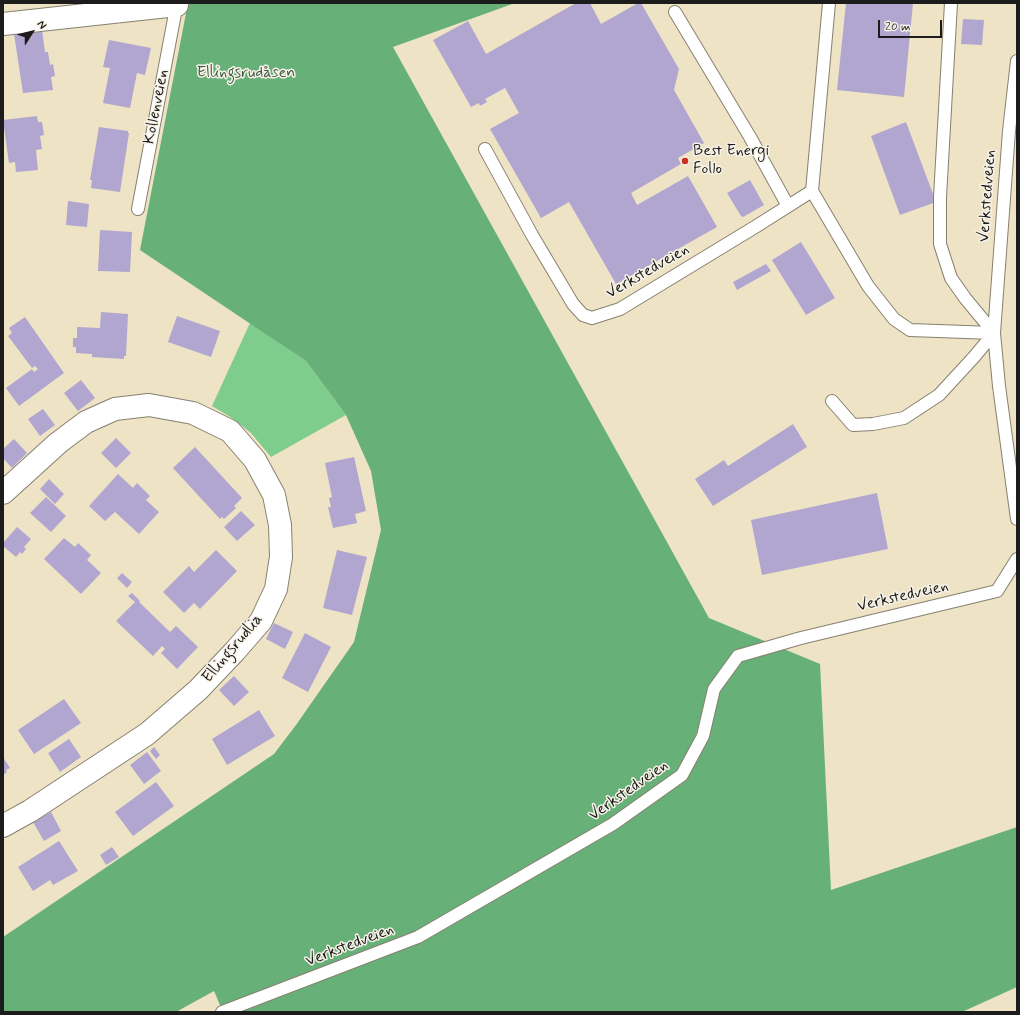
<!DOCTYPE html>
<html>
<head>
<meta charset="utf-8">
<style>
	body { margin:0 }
	#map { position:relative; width:1020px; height:1015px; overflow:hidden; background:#efe3c5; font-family:Mynerve,sans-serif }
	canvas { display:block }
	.frame { position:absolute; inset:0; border:4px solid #1c1c1c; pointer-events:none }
	.north { position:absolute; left:12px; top:12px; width:40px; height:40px; -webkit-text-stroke:3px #f7f3e8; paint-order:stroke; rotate:54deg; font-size:11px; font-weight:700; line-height:16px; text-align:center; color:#1c1c1c }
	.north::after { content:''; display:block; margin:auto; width:14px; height:18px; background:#1c1c1c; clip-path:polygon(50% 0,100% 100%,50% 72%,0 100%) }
	.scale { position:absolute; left:878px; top:20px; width:64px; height:18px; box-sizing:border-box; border:2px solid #1c1c1c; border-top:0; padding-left:5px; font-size:12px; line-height:14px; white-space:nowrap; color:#1c1c1c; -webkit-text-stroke:3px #f7f3e8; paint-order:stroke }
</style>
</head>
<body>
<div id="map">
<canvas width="1020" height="1015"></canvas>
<div class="frame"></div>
<div class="north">N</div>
<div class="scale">20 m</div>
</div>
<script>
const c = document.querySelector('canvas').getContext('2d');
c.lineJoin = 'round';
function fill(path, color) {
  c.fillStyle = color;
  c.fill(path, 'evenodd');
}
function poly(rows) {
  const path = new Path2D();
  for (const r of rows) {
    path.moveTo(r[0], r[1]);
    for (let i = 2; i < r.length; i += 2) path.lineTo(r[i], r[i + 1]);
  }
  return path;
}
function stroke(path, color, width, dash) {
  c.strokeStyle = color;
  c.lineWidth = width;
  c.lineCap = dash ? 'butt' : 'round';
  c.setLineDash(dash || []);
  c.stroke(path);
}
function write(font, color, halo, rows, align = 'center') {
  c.font = font + ' Mynerve,sans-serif';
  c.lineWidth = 3;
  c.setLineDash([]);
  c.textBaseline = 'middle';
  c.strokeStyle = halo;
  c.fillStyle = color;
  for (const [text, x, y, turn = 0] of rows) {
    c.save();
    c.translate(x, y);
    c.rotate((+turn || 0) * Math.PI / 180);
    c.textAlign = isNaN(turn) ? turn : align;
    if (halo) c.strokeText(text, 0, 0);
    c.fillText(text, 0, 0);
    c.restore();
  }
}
fill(poly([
	[250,323,306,361,346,415,271,457,251,433,232,418,212,406]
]), '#7fcd8c');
fill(poly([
	[188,3,515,3,393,47,709,618,820,664,831,890,1017,827,1017,987,962,1012,223,1012,214,991,176,1012,3,1012,3,937,274,754,296,725,354,642,381,530,371,471,346,415,306,361,140,250]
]), '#67b078');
fill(poly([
	[576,3,590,3,601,24,638,3,641,3,679,69,674,90,704,143,678,158,681,164,631,193,637,205,688,176,717,227,616,284,569,202,541,218,490,129,519,113,505,88,485,99,487,102,480,106,479,103,471,107,433,40,468,21,486,54],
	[846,3,913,3,904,97,837,90],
	[963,19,984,20,982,45,961,44],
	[42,30,45,52,48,52,50,65,53,64,55,76,51,77,53,90,23,93,14,34],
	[109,40,151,48,145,75,137,73,130,108,103,103,110,68,103,67],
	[37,116,38,122,42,122,44,135,40,136,42,149,36,150,38,170,16,172,15,162,9,163,3,120],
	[906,122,936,202,900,215,871,136],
	[99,127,128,131,128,133,129,133,120,192,91,188,92,180,90,180],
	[750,180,764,205,743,217,741,216,727,193],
	[68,201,89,204,87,227,66,225],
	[100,230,132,232,130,272,98,271],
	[801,242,835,298,806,315,772,260],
	[766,264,771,271,737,290,733,282],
	[101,312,128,314,126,356,124,356,124,359,92,357,92,354,76,353,76,347,73,347,73,338,77,338,77,327,100,328],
	[177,316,220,331,211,357,168,342],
	[25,317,64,373,19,406,6,388,32,369,34,372,38,369,35,366,32,368,8,336,12,333,9,328],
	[81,380,95,398,78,411,64,393],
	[43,409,55,425,40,436,28,419],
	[793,424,807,447,713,506,695,479,724,460,728,466],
	[116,438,131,453,116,468,101,453],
	[14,439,27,453,12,468,3,458,3,449],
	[195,447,242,498,234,506,236,508,224,519,222,517,220,519,173,468],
	[354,457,366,511,355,514,357,523,333,528,328,507,331,507,329,498,332,497,325,463],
	[118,474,133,488,137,483,150,496,146,500,159,512,139,534,115,512,105,521,89,506],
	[49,479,64,494,55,504,40,489],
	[877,493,888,549,762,575,751,520],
	[46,497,66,516,51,532,30,513],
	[241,511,255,525,237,541,224,527],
	[17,527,31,539,24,547,26,549,22,554,20,552,16,557,3,546,3,543],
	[64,538,75,547,78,543,91,555,87,560,101,573,81,594,44,559],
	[216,550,237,571,200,609,194,603,184,613,163,592,189,566,194,572],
	[337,550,367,557,352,615,323,608],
	[122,573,132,582,127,588,117,578],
	[132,593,140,601,139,602,170,632,176,626,198,647,177,669,161,653,165,649,162,646,153,656,116,621,135,602,128,596],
	[274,623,293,632,285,649,266,639],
	[305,633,331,647,308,692,282,678],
	[234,676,249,692,234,706,219,690],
	[64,699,81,723,34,754,18,730],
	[259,710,275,736,227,765,212,739],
	[69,739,81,757,60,772,48,753],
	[154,747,160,755,156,759,150,751],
	[147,752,161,771,144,784,130,765],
	[3,757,10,768,6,770,7,772,3,775],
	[156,782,174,806,133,836,115,812],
	[51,812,61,831,44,841,33,822],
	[59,841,78,871,53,885,50,880,33,891,18,867],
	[112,847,119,857,106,865,100,855]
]), '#b0a6d0');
const service = poly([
	[829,3,812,191,868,286,894,319,910,330,994,333],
	[951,3,940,197,940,244,951,278,965,298,994,333],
	[675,12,750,137,788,206],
	[1017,61,1009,131,994,333,999,386,1017,519],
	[485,149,532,235,573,304,583,315,592,318,620,309,755,227,812,191],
	[138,209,177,3],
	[832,401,853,425,873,424,904,418,939,395,974,357,994,333],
	[222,1012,418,937,613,824,682,775,703,736,714,689,738,656,801,638,997,591,1017,559]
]);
const minor = poly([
	[3,24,177,5],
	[3,493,58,443,86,422,115,409,149,405,193,413,230,431,255,460,274,495,280,525,281,557,276,589,261,621,235,651,198,690,147,734,30,811,3,826]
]);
stroke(service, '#868070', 14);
stroke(minor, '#868070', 24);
stroke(service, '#fff', 12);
stroke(minor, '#fff', 22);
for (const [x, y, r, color] of [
	[685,161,4,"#c8321e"]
]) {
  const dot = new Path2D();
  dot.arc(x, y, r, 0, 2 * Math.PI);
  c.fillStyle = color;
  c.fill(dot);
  stroke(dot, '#f7f3e8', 1.5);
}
write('16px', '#3f5a43', '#f7f3e8', [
	["Ellingsrudåsen",246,74]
]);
write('16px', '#1c1c1c', '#f7f3e8', [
	["Kollenveien",157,107,-79],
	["Verkstedveien",988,196,-86],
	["Verkstedveien",648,272,-30],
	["Verkstedveien",903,597,-13],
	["Ellingsrudlia",233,649,-50],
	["Verkstedveien",629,791,-35],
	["Verkstedveien",350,946,-21]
]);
write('16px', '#1c1c1c', '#f7f3e8', [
	["Best Energi",693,152],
	["Follo",693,170]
], 'left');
</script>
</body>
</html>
